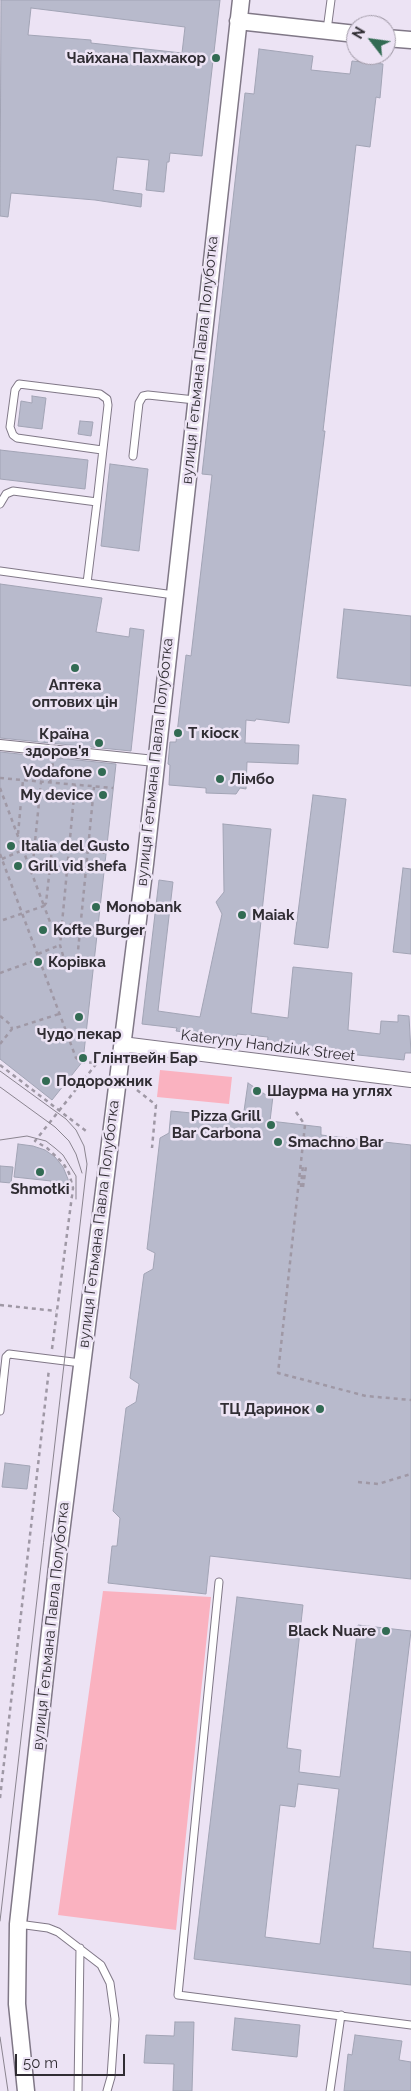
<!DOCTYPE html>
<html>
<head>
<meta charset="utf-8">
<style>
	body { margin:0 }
	#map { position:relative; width:411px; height:2091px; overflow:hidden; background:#ece3f4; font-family:Raleway,sans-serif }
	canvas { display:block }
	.north { position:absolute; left:346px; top:15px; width:50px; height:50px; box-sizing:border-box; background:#ece3f4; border:1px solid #a19aa7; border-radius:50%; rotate:300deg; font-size:14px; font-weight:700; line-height:20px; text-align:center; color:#302d33 }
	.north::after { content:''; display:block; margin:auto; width:18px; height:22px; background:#326b53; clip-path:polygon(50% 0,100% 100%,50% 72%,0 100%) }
	.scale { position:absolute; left:15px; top:2054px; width:110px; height:22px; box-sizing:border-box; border:2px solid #302d33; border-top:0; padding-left:6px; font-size:15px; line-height:18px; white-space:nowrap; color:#302d33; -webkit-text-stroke:4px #ece3f4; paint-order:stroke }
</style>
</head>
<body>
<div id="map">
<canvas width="411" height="2091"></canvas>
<div class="north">N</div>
<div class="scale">50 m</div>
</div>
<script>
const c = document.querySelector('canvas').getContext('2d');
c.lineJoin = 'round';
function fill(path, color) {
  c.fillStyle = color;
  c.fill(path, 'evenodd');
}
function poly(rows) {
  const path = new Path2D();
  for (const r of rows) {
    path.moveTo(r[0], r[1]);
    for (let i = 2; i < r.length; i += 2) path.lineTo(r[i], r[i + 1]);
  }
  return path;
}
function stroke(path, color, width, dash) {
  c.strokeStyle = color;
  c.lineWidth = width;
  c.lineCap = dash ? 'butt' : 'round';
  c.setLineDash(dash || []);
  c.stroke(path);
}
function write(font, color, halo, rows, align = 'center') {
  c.font = font + ' Raleway,sans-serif';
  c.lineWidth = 5;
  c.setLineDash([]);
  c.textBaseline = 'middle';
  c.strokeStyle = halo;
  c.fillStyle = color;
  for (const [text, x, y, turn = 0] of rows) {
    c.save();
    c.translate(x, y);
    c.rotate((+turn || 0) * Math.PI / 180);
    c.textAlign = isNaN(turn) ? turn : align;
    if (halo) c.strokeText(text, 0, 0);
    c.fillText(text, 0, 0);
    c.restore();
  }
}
fill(poly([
	[160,1070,232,1077,229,1104,157,1097],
	[103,1591,211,1597,176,1930,58,1915]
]), '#fab2c0');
const building = poly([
	[1,0,220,0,202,156,170,153,169,162,167,162,164,192,146,190,149,160,117,157,113,190,142,194,141,207,95,200,11,193,8,217,0,216,1,0],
	[31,8,185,27,182,53,91,43,91,40,28,35,31,8],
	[259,49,313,56,311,70,350,74,352,61,383,64,380,98,376,97,370,147,356,145,323,431,325,431,289,723,256,719,255,721,246,720,245,743,299,745,298,764,247,762,246,789,240,788,236,794,206,793,206,788,169,785,170,765,168,764,170,742,176,742,186,655,191,656,212,475,202,474,245,93,254,94,259,49],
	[32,396,46,398,42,429,18,426,21,401,32,403,32,396],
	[80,421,93,422,91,436,78,434,80,421],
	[0,450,88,460,85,489,0,479,0,450],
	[110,464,148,469,139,551,101,546,110,464],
	[0,584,102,598,96,632,129,637,130,628,144,630,131,751,0,738,0,584],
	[344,609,411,616,411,686,337,678,344,609],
	[0,752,116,764,83,1061,52,1100,0,1059,0,752],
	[313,795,346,799,328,948,294,944,313,795],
	[223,824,271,829,251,1013,288,1018,293,967,352,973,348,1030,380,1034,381,1021,398,1022,398,1015,409,1016,411,1053,405,1053,404,1060,267,1045,268,1037,237,1034,236,1039,176,1031,177,1028,142,1024,159,880,173,882,158,1011,200,1017,222,914,216,902,224,892,223,824],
	[403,868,411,869,411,954,393,952,403,868],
	[248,1083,266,1095,273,1096,270,1121,321,1127,321,1135,411,1145,411,1579,210,1556,206,1594,108,1583,112,1546,117,1546,120,1518,113,1511,126,1408,136,1402,139,1384,130,1378,144,1274,153,1269,155,1253,147,1249,160,1138,169,1133,171,1111,243,1118,248,1083],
	[18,1144,33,1146,45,1150,55,1157,63,1167,68,1179,69,1192,50,1190,51,1181,14,1177,18,1144],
	[0,1166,13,1167,11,1183,0,1182,0,1166],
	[5,1463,30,1466,27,1489,2,1487,5,1463],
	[237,1597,303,1605,287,1748,301,1750,299,1772,340,1777,358,1625,411,1631,373,1948,411,1952,411,1985,194,1959,237,1597],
	[298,1784,339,1789,320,1944,265,1937,280,1805,295,1807,298,1784],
	[235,2018,300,2025,297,2057,232,2050,235,2018],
	[175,2022,194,2022,192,2091,173,2091,174,2064,144,2063,146,2035,174,2036,175,2022],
	[355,2035,402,2041,399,2060,411,2062,411,2091,344,2091,348,2054,352,2055,355,2035]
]);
fill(building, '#b8bacc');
stroke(building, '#a2a4b5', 1);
const service = poly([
	[327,30,331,0],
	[133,456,139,403,143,396,148,395,195,400],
	[0,504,6,494,13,491,97,502,108,405,107,399,100,394,19,384,15,390,10,427,13,435,17,438,102,450],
	[0,571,174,595],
	[87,583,97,502],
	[0,1411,6,1357,9,1354,81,1363],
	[219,1582,178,1995,411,2025],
	[18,1924,48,1928,58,1932,101,1965,110,1983,115,2019,111,2077,107,2091],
	[78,2091,80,1948],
	[330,2091,341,2015]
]);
const pedestrian = poly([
	[0,745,155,761]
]);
const minor = poly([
	[122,1044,411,1080]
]);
const tertiary = poly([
	[238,21,356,34],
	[386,38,411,40],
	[26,2091,17,2004,18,1924,59,1549,145,864,241,0]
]);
stroke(service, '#807887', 9);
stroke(pedestrian, '#807887', 12);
stroke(minor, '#807887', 16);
stroke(tertiary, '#807887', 19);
stroke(poly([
	[0,778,113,788],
	[50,783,53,762],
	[75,785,60,945,64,959,77,961,94,787],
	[0,788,44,906],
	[18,834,23,780],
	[21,845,106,853],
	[0,854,76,1058,82,1062,97,1063],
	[2,859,23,850],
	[32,872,41,782],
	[44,906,46,903,52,849],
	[3,920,44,906,50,922,113,930],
	[38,954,60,945],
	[0,973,39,959],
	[0,1016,11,1025,12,1029],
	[0,1044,12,1029,59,1014],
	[0,1065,86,1131],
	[137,1090,156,1105,152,1148],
	[296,1112,305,1125,278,1373,366,1396,411,1400],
	[301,1187,303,1165],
	[303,1187,306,1166],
	[0,1305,56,1311],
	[52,1349,73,1188,69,1173,63,1163,47,1148,35,1141,97,1063],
	[358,1482,378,1484,411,1474],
	[0,1798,49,1369]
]), '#9f98a5', 2.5, [4, 4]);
stroke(service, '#fff', 7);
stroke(pedestrian, '#fff', 10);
stroke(minor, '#fff', 14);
stroke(tertiary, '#fff', 16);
stroke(poly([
	[0,1071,66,1119,76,1130,84,1146,87,1164,0,1921],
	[0,1087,55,1127,69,1141,76,1154,82,1173],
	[0,1140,27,1136,46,1141,55,1148,63,1155,76,1176,76,1199],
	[0,2037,8,2091]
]), '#8a848f', 1);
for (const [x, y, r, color] of [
	[216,58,5,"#326b53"],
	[75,668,5,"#326b53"],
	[178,733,5,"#326b53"],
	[99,743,5,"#326b53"],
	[102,772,5,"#326b53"],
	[220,779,5,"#326b53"],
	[103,795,5,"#326b53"],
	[11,846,5,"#326b53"],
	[18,866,5,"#326b53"],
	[96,907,5,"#326b53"],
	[242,915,5,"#326b53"],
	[43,930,5,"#326b53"],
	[38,962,5,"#326b53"],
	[79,1017,5,"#326b53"],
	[83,1058,5,"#326b53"],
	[46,1081,5,"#326b53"],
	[257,1091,5,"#326b53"],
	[271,1125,5,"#326b53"],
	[278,1142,5,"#326b53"],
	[40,1172,5,"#326b53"],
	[320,1409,5,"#326b53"],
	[386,1631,5,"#326b53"]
]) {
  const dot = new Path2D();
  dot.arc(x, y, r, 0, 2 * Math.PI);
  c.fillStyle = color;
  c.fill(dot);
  stroke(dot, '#ece3f4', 2);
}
write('bold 15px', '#302d33', '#ece3f4', [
	["Чайхана Пахмакор",206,58,"right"],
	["Аптека",75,685,"center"],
	["оптових цін",75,702,"center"],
	["Т кіоск",188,733],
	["Країна",89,734,"right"],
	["здоров'я",89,751,"right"],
	["Vodafone",92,772,"right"],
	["Лімбо",230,779],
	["My device",93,795,"right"],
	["Italia del Gusto",21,846],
	["Grill vid shefa",28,866],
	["Monobank",106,907],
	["Maiak",252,915],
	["Kofte Burger",53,930],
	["Корівка",48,962],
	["Чудо пекар",79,1034,"center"],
	["Глінтвейн Бар",93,1058],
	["Подорожник",56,1081],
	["Шаурма на углях",267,1091],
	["Pizza Grill",261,1116,"right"],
	["Bar Carbona",261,1133,"right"],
	["Smachno Bar",288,1142],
	["Shmotki",40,1189,"center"],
	["ТЦ Даринок",310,1409,"right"],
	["Black Nuare",376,1631,"right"]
], 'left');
write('15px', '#302d33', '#ece3f4', [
	["вулиця Гетьмана Павла Полуботка",200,360,-84],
	["вулиця Гетьмана Павла Полуботка",155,762,-84],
	["Kateryny Handziuk Street",268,1046,7],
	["вулиця Гетьмана Павла Полуботка",99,1224,-83],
	["вулиця Гетьмана Павла Полуботка",51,1626,-84]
]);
</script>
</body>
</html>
